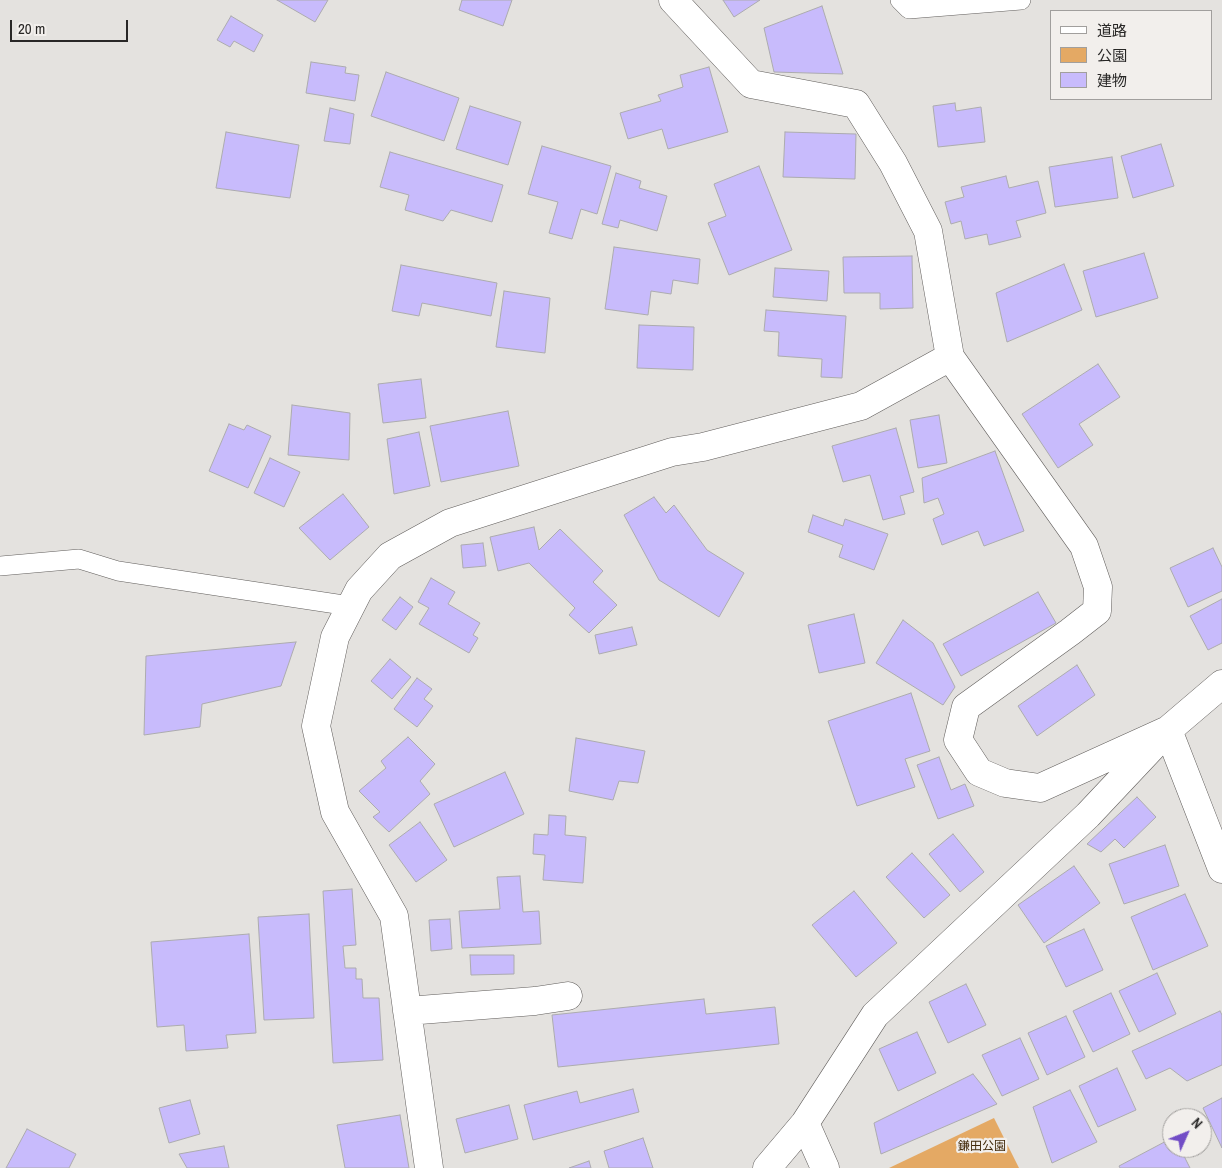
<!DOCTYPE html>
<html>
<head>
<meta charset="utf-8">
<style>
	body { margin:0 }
	#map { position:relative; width:1222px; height:1168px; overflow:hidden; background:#e4e2df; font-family:"Archivo Narrow","Noto Sans JP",sans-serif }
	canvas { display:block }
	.legend { position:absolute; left:1050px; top:10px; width:162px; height:90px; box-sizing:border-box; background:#f2efec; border:1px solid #a19f9d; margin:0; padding:6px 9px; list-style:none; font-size:15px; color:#282726 }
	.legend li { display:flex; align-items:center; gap:10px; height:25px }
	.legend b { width:25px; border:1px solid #a19f9d }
	.north { position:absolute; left:1162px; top:1108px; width:50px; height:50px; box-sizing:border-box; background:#f2efec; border:1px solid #a19f9d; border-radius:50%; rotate:46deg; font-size:14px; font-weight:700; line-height:20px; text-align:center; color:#282726 }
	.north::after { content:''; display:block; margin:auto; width:18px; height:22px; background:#724dc6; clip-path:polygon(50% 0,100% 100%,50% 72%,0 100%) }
	.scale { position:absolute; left:10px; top:20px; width:118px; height:22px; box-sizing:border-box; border:2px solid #282726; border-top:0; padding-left:6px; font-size:15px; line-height:18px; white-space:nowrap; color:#282726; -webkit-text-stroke:4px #f2efec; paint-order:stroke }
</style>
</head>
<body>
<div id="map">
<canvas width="1222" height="1168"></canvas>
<ul class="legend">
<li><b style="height:6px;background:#fff"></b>道路</li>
<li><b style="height:14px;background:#e4a964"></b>公園</li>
<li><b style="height:14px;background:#c8bbfc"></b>建物</li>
</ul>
<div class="north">N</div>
<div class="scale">20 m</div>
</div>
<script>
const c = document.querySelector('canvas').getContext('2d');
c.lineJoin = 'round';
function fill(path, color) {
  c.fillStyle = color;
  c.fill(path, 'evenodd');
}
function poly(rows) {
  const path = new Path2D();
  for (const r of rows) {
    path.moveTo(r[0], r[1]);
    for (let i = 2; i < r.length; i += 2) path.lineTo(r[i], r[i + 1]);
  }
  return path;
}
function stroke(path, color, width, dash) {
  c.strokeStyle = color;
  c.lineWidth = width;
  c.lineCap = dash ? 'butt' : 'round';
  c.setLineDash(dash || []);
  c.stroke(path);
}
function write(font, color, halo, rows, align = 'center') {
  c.font = font + ' "Archivo Narrow","Noto Sans JP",sans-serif';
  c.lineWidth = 4.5;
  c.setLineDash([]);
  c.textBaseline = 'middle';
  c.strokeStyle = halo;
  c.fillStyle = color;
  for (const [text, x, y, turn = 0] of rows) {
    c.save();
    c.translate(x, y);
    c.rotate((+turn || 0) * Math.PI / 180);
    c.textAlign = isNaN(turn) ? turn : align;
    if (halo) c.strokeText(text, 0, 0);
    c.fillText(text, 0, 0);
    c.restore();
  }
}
fill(poly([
	[994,1118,1019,1168,889,1168]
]), '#e4a964');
const building = poly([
	[277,0,328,0,315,22,277,0],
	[462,0,512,0,503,26,459,10,462,0],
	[723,0,760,0,734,17,723,0],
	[822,6,843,74,774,72,764,28,822,6],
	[231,16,263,35,254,52,234,41,230,47,217,40,231,16],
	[311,62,346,67,345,73,359,75,355,101,306,93,311,62],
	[709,67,728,132,668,149,662,129,628,139,620,113,661,101,658,95,683,87,680,75,709,67],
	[386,72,459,98,444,141,371,116,386,72],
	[955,103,956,111,981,107,985,142,938,147,933,106,955,103],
	[470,106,521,122,508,165,456,149,470,106],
	[330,108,354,114,350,144,324,141,330,108],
	[226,132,299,145,290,198,216,188,226,132],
	[785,132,856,134,855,179,783,177,785,132],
	[1161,144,1174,186,1133,198,1121,156,1161,144],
	[542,146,611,166,597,214,581,209,572,239,549,233,558,202,528,194,542,146],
	[390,152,503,185,492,222,451,210,443,221,405,210,409,195,380,187,390,152],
	[1112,157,1118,198,1055,207,1049,167,1112,157],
	[759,166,792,250,729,275,708,223,726,216,714,184,759,166],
	[616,173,641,181,639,188,667,196,657,231,620,220,618,228,602,224,616,173],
	[1006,176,1009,188,1038,181,1046,213,1016,221,1021,237,989,245,987,234,965,239,961,221,951,224,945,202,964,197,961,187,1006,176],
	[614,247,700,259,698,284,673,280,671,294,651,291,648,315,605,309,614,247],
	[1144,253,1158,298,1096,317,1083,271,1144,253],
	[912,256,913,308,880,309,880,293,844,293,843,257,912,256],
	[1064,264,1082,310,1007,342,996,293,1064,264],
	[401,265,497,283,491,316,422,303,419,316,392,311,401,265],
	[775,268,829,271,827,301,773,297,775,268],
	[504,291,550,298,545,353,496,347,504,291],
	[766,310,846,316,842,378,821,377,822,359,778,356,779,332,764,331,766,310],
	[639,325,694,327,693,370,637,368,639,325],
	[1098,364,1120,397,1079,424,1093,445,1058,468,1022,414,1098,364],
	[421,379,426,418,383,423,378,384,421,379],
	[292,405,350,413,349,460,288,455,292,405],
	[508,411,519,466,441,482,430,426,508,411],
	[939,415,947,463,918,468,910,420,939,415],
	[229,424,244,430,247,425,271,436,248,488,209,471,229,424],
	[896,428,914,492,900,496,905,514,883,520,870,475,843,482,832,446,896,428],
	[419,432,430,486,394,494,387,439,419,432],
	[995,451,1024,531,984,546,978,531,942,545,933,519,944,514,938,498,924,503,922,478,995,451],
	[270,458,300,472,284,507,254,493,270,458],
	[343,494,369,527,330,560,299,528,343,494],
	[654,497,666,513,674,505,707,550,744,573,719,617,659,580,624,515,654,497],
	[813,515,843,526,845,519,888,534,874,570,839,557,843,545,808,532,813,515],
	[534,527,539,550,560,529,603,571,593,582,617,605,589,633,569,615,575,608,529,563,498,571,490,537,534,527],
	[483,543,486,566,463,568,461,545,483,543],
	[1213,548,1222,567,1222,591,1188,607,1170,568,1213,548],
	[431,578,455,592,448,604,480,623,473,635,478,638,469,653,419,624,429,608,418,602,431,578],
	[1038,592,1056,623,961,676,943,644,1038,592],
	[400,597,413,607,396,630,382,620,400,597],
	[1222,599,1222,643,1208,650,1190,616,1222,599],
	[854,614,865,663,819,673,808,625,854,614],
	[903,620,933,643,955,687,943,705,876,663,903,620],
	[632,627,637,645,599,654,595,635,632,627],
	[296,642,281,686,202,704,200,727,144,735,146,656,296,642],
	[390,659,411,677,392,699,371,681,390,659],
	[1077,665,1095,695,1037,736,1018,706,1077,665],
	[417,678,432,689,424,699,433,706,417,727,394,709,417,678],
	[911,693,930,751,905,759,915,787,857,806,828,721,911,693],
	[408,737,435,764,420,781,430,794,389,832,373,817,380,812,359,791,386,768,381,761,408,737],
	[576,738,645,751,638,783,619,781,613,800,569,791,576,738],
	[939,757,951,790,965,784,974,806,938,819,917,765,939,757],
	[505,772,524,814,454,847,434,804,505,772],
	[1137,797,1156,817,1124,848,1115,839,1101,852,1087,844,1137,797],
	[549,815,566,816,565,835,586,837,583,883,543,880,545,855,533,854,534,834,548,835,549,815],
	[420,822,447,860,416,882,389,845,420,822],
	[953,834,984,872,960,892,929,854,953,834],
	[1165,845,1179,886,1124,904,1109,864,1165,845],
	[912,853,950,895,924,918,886,877,912,853],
	[1074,866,1100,903,1044,943,1018,905,1074,866],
	[520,876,523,912,539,911,541,944,462,948,459,911,500,909,497,877,520,876],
	[352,889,356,945,343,946,345,968,356,968,356,979,362,979,363,998,379,998,383,1060,333,1063,323,891,352,889],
	[854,891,897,943,856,977,812,925,854,891],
	[1185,894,1208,946,1153,970,1131,917,1185,894],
	[309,914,314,1018,264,1020,258,917,309,914],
	[450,919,452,949,431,951,429,920,450,919],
	[1084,929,1103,970,1066,987,1046,946,1084,929],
	[249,934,256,1033,226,1035,228,1048,186,1051,184,1025,157,1027,151,942,249,934],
	[470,955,514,955,514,974,471,975,470,955],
	[1157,973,1176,1014,1139,1032,1119,991,1157,973],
	[966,984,986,1025,948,1043,929,1002,966,984],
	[1111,993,1130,1034,1093,1052,1073,1011,1111,993],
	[704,999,706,1014,775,1007,779,1044,558,1067,552,1015,704,999],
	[1220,1011,1222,1015,1222,1065,1187,1081,1170,1068,1146,1079,1132,1051,1220,1011],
	[1066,1016,1085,1057,1047,1075,1028,1033,1066,1016],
	[917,1032,936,1073,898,1091,879,1049,917,1032],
	[1020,1038,1039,1079,1002,1096,982,1055,1020,1038],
	[1117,1068,1136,1110,1098,1127,1079,1086,1117,1068],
	[973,1074,997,1104,881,1154,874,1123,973,1074],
	[633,1089,639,1112,533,1140,524,1105,577,1091,580,1103,633,1089],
	[1070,1090,1097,1142,1052,1163,1033,1107,1070,1090],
	[1222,1098,1222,1148,1203,1108,1222,1098],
	[190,1100,200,1134,169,1143,159,1108,190,1100],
	[509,1105,518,1139,465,1153,456,1119,509,1105],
	[400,1115,409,1168,345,1168,337,1125,400,1115],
	[27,1129,76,1154,69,1168,6,1168,27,1129],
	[643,1138,653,1168,609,1168,604,1151,643,1138],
	[1172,1138,1172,1148,1180,1148,1190,1168,1120,1168,1119,1166,1172,1138],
	[224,1146,229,1168,187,1168,179,1154,224,1146],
	[589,1161,591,1168,569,1168,589,1161]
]);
fill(building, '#c8bbfc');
stroke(building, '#acabae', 1);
const service = poly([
	[900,0,909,9,1021,0],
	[0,566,79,559,118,571,350,606]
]);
const minor = poly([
	[950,357,1084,546,1098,587,1097,611,1070,632,966,707,958,740,979,772,1005,783,1040,788,1168,730,1222,869],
	[407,1011,535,1001,568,996],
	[805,1123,825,1168],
	[429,1168,394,916,335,812,316,726,335,637,359,590,390,556,450,523,672,452,703,447,861,406,950,357,928,231,893,163,856,104,751,84,673,0],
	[767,1168,805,1123,875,1015,1088,815,1168,730,1222,684]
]);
stroke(service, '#615e5c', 20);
stroke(minor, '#615e5c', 29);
stroke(service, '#fff', 19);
stroke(minor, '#fff', 28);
write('12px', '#422a0a', '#f2efec', [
	["鎌田公園",982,1147]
]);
</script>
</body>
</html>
